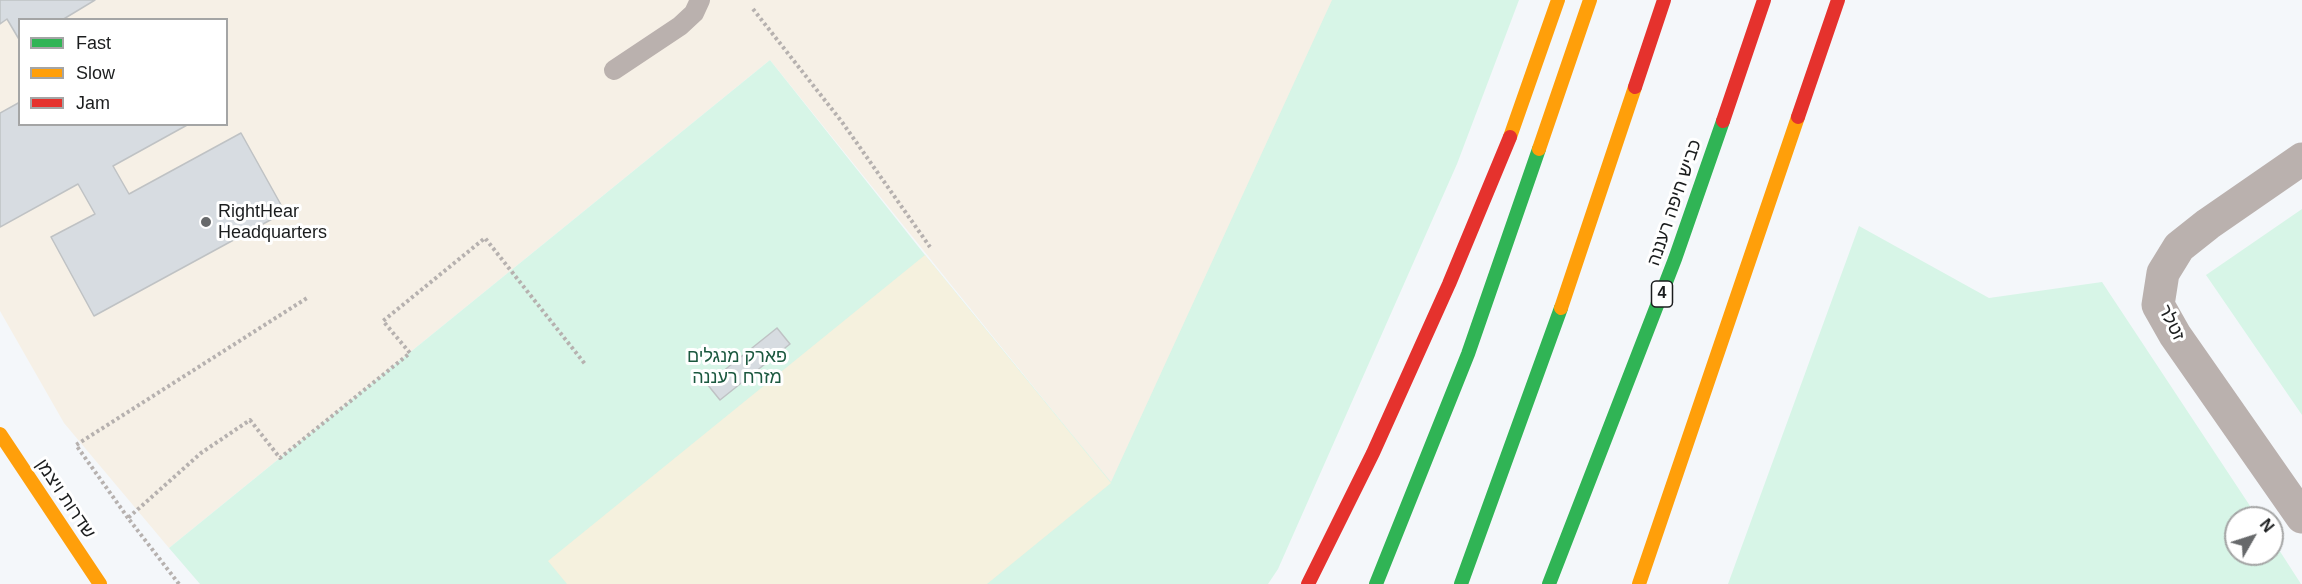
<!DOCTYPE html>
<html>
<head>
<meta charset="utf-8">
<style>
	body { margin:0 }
	#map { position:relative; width:2302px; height:584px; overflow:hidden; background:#f4f7fa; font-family:Arial,sans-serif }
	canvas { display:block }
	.legend { position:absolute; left:18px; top:18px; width:210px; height:108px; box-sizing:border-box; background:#fff; border:2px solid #a4a5a5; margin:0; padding:8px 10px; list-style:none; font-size:18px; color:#1b1d1e }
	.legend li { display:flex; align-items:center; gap:12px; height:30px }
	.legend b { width:30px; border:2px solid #a4a5a5 }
	.north { position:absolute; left:2224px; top:506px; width:60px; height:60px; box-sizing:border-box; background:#fff; border:2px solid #a4a5a5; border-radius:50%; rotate:51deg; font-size:16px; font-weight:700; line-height:24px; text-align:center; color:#1b1d1e }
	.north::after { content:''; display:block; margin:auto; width:21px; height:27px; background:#67696b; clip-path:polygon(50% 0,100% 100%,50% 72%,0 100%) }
</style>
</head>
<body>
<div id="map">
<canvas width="2302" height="584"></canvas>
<ul class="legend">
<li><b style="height:8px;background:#30b455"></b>Fast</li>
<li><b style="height:8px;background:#ff9f0a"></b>Slow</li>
<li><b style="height:8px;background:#e5322d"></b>Jam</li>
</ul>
<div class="north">N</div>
</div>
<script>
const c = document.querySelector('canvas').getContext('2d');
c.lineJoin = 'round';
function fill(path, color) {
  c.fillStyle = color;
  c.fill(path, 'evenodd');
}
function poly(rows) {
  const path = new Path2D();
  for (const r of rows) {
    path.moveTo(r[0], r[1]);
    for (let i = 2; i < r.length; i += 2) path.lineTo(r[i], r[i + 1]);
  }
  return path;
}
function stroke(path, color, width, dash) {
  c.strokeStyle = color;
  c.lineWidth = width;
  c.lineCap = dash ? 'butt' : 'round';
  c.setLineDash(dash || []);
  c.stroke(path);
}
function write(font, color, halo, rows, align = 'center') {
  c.font = font + ' Arial,Heebo,sans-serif';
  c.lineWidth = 6;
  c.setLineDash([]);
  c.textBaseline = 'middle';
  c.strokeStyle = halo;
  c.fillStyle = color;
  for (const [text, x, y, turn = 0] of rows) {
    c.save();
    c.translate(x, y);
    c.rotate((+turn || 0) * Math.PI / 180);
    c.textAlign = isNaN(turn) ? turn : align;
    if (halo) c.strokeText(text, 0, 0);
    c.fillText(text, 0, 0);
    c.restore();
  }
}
fill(poly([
	[0,0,1361,0,1111,483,770,60,169,548,64,423,0,311],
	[20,20,226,20,226,124,20,124]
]), '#f6f0e6');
fill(poly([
	[1332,0,1519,0,1457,164,1278,569,1268,584,200,584,169,548,770,60,925,255,1111,482],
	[2302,209,2302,415,2206,275],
	[1859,226,1989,298,2102,282,2258,518,2236,518,2236,554,2272,554,2272,539,2301,584,1728,584]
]), '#d7f5e7');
fill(poly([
	[925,255,1111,483,987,584,567,584,548,561]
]), '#f5f1de');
const building = poly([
	[0,0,95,0,62,20,20,20,20,41,7,19,0,24,0,0],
	[20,102,20,124,189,124,113,166,129,194,241,133,285,212,94,316,51,237,95,214,78,184,0,227,0,113,20,102],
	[777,328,790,344,720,400,707,384,777,328]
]);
fill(building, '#d7dce1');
stroke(building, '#bfc2c4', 1.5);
stroke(poly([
	[753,9,842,122,930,247],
	[128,518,76,445,307,298],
	[179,584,128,518,201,453,250,420,280,458,410,353,383,321,485,238,585,364]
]), '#b6b1af', 4, [3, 3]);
stroke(poly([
	[614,70,680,26,694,13,700,0]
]), '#bab1ae', 20);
stroke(poly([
	[2302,159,2208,224,2179,247,2163,273,2158,305,2175,335,2302,517]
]), '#bab1ae', 33);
stroke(poly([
	[1376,584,1468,354,1539,149],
	[1461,584,1561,308],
	[1549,584,1675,259,1723,121]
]), '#30b455', 14);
stroke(poly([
	[1510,137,1558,0],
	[1539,149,1590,0],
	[1561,308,1635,87],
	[0,434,100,584],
	[1639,584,1798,117]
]), '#ff9f0a', 14);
stroke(poly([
	[1635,87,1664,0],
	[1798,117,1838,0],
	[1723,121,1764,0],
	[1308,584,1373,453,1449,284,1510,137]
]), '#e5322d', 14);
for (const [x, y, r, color] of [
	[206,222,6,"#67696b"]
]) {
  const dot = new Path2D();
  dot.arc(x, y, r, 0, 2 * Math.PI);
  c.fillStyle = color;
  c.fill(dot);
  stroke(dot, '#fff', 2);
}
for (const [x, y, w] of [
	[1662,294,21]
]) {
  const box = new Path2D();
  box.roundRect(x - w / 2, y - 13, w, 26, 4.5);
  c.fillStyle = '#fff';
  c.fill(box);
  stroke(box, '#1b1d1e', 1.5);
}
write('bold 16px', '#1b1d1e', null, [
	["4",1662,294]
]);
write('18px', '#1b1d1e', '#fff', [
	["כביש חיפה רעננה",1675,203,-71],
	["זטלר",2171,323,63],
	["שדרות ויצמן",65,499,56]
]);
write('18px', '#1b1d1e', '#fff', [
	["RightHear",218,212],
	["Headquarters",218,233]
], 'left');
write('18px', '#1b583f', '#fff', [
	["פארק מנגלים",737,357],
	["מזרח רעננה",737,378]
]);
</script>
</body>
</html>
